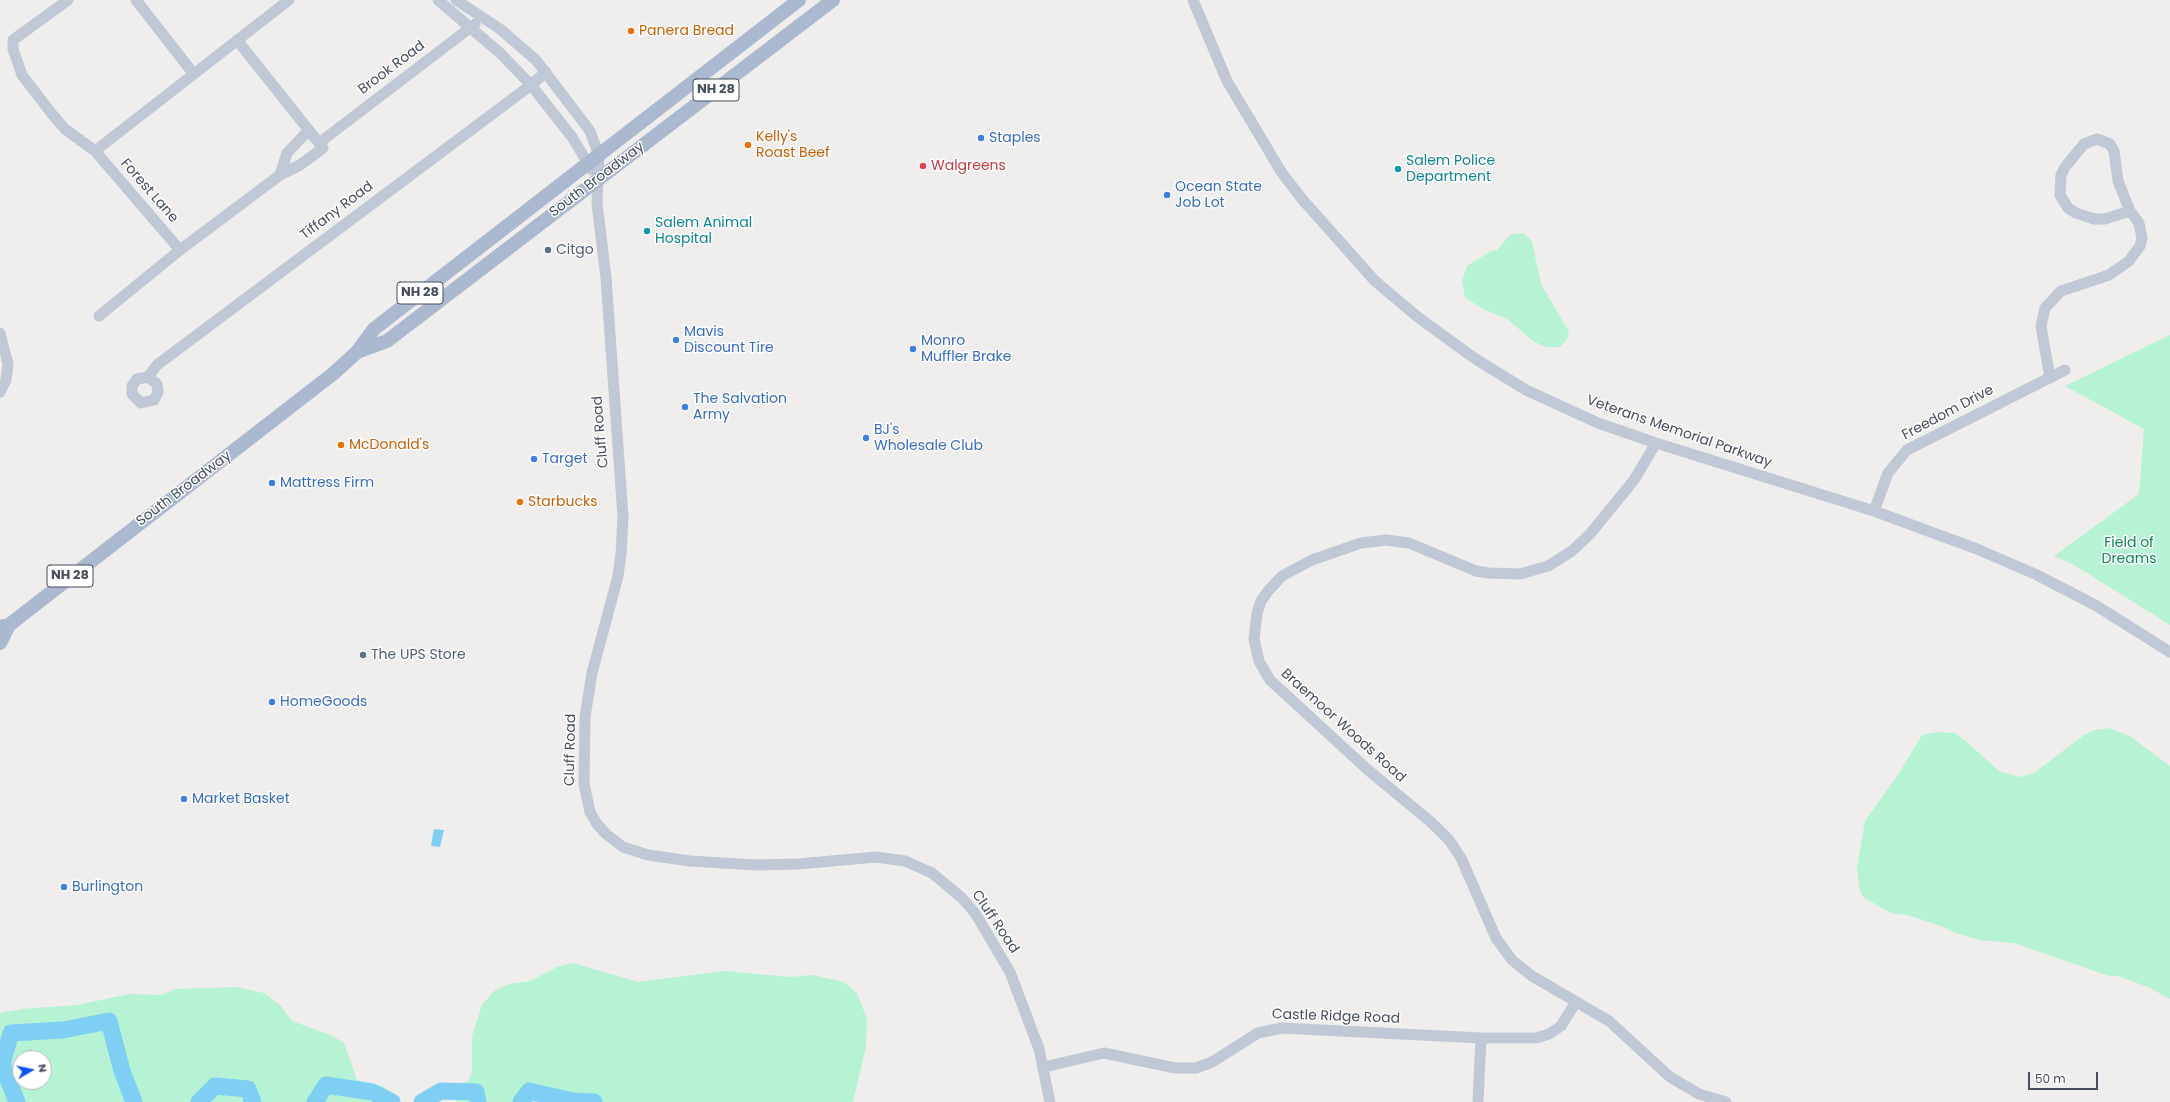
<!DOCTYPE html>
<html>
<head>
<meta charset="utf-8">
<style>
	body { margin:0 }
	#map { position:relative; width:2170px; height:1102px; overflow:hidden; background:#f0eded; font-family:Poppins,sans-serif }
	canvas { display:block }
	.north { position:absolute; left:12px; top:1050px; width:40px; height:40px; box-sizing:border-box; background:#fff; border:1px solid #b4b8be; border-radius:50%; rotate:81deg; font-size:11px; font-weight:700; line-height:16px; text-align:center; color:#444e5c }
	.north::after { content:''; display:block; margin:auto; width:14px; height:18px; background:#0855ef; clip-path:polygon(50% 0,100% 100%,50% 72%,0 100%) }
	.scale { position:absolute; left:2028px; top:1072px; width:70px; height:18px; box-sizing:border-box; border:2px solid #444e5c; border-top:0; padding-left:5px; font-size:12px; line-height:14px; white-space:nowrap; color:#444e5c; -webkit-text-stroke:3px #fff; paint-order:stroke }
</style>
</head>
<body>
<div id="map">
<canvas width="2170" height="1102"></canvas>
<div class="north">N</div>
<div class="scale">50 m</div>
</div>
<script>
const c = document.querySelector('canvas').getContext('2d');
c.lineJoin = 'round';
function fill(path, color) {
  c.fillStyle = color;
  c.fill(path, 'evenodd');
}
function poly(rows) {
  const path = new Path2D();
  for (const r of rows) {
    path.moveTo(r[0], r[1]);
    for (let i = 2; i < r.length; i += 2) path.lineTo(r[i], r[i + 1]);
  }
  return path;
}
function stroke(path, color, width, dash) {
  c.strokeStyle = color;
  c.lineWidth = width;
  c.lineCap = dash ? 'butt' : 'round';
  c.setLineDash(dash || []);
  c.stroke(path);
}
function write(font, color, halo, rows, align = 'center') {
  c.font = font + ' Poppins,sans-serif';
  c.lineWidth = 3;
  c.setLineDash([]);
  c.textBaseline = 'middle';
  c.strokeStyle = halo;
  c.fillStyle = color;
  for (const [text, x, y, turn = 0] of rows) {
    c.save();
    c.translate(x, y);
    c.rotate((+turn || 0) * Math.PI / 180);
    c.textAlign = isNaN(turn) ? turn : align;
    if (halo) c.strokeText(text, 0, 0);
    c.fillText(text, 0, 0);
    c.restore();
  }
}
fill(poly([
	[1524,233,1532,242,1541,284,1569,332,1567,339,1560,347,1545,347,1533,341,1507,319,1485,310,1465,298,1462,281,1467,266,1491,251,1497,250,1507,238,1512,234],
	[2170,335,2170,625,2074,565,2054,556,2139,494,2144,429,2065,386],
	[2109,728,2130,736,2170,766,2170,999,2150,988,2118,976,2109,976,2014,943,1979,940,1953,932,1943,927,1911,916,1891,913,1863,897,1860,891,1857,868,1865,821,1901,770,1922,735,1937,732,1955,733,1968,743,1999,771,2020,777,2034,773,2084,735,2095,730],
	[573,963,638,982,725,971,790,977,811,975,844,982,857,993,867,1019,866,1047,853,1102,456,1102,462,1083,468,1081,472,1072,472,1036,482,1005,494,991,509,984,530,981,557,967],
	[236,987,264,993,280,1005,292,1021,331,1035,344,1043,357,1080,384,1086,396,1102,0,1102,0,1013,22,1009,77,1005,130,994,161,995,175,989],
	[20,1058,44,1058,44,1082,20,1082]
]), '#b6f3d4');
fill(poly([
	[434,829,444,830,440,847,431,846]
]), '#7fcff4');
stroke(poly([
	[17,1102,2,1064,11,1033,63,1030,109,1021,122,1071,134,1102],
	[199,1102,215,1086,248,1089,253,1102],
	[315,1102,326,1085,372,1092,392,1102],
	[422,1102,441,1091,476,1092,478,1102],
	[521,1102,529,1091,573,1101,594,1102]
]), '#7fcff4', 17);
stroke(poly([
	[68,0,13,40,13,49,22,75,52,114,65,129,95,151,180,250],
	[136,0,193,73],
	[438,0,500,53,531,85,572,137,592,170],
	[456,0,500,29,536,60,590,131,599,156,597,203,606,278,623,517,621,554,618,576,592,673,585,717,584,784,590,812,597,824,606,834,623,847,648,855,690,861,755,865,798,864,876,857,905,861,932,873,962,898,975,913,1010,972,1039,1049,1050,1102],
	[1193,0,1227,81,1282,173,1302,199,1375,281,1419,318,1474,358,1526,390,1598,423,1656,443,1874,511,1977,549,2037,575,2095,605,2170,652],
	[2097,139,2110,144,2114,151,2118,181,2130,211,2105,219,2094,219,2076,213,2068,208,2060,195,2061,175,2065,167,2084,144,2097,139],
	[319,143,475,24],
	[95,151,289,0],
	[280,175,287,153,309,130],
	[99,316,180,250,280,175,300,165,323,148,237,40],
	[0,333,8,364,6,380,0,392],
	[148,377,157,384,158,392,154,400,141,403,132,394,132,386,137,379,148,377,157,365,531,85,546,72],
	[2050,378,2041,326,2045,308,2061,291,2109,275,2129,261,2140,246,2142,238,2139,223,2130,211],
	[1656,443,1634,480,1590,534,1572,551,1548,566,1520,574,1489,573,1476,571,1409,543,1386,540,1361,543,1312,560,1282,576,1268,591,1261,601,1257,613,1254,639,1259,661,1270,680,1368,770,1432,823,1449,840,1461,858,1496,938,1512,960,1532,976,1609,1021,1670,1077,1699,1094,1726,1102],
	[1874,511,1888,473,1907,450,2065,370],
	[1044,1067,1104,1053,1175,1068,1196,1068,1212,1062,1258,1033,1282,1028,1481,1038,1536,1038,1549,1034,1561,1026,1576,1002],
	[1478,1102,1481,1038]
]), '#bfc8d4', 11);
stroke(poly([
	[357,352,387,341,833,0],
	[0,627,9,625,334,373,357,352,374,329,799,0],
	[0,643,9,625]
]), '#aab9cf', 14);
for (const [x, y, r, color] of [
	[631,31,4,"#e8710a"],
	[981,138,4,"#3f7fe0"],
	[748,145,4,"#e8710a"],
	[923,166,4,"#e0444e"],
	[1398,169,4,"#0f9aa8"],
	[1167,195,4,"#3f7fe0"],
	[647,231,4,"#0f9aa8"],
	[548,250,4,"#5c6f8a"],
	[676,340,4,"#3f7fe0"],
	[913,349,4,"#3f7fe0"],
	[685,407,4,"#3f7fe0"],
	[866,438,4,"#3f7fe0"],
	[341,445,4,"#e8710a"],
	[534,459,4,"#3f7fe0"],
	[272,483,4,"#3f7fe0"],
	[520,502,4,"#e8710a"],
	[363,655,4,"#5c6f8a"],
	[272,702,4,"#3f7fe0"],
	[184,799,4,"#3f7fe0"],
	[64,887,4,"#3f7fe0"]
]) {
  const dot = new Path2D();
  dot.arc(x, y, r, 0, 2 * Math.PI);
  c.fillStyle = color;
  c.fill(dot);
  stroke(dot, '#fff', 1.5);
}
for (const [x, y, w] of [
	[716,90,46],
	[420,293,46],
	[70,576,46]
]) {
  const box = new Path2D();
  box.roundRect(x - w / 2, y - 11, w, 22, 3);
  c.fillStyle = '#fff';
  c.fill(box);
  stroke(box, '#444e5c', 1);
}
write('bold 13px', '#444e5c', null, [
	["NH 28",716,90],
	["NH 28",420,293],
	["NH 28",70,576]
]);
write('14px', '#c56008', '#fff', [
	["Panera Bread",639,31],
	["Kelly's",756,137],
	["Roast Beef",756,153],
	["McDonald's",349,445],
	["Starbucks",528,502]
], 'left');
write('14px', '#444e5c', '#fff', [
	["Brook Road",392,68,-37],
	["South Broadway",597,180,-37],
	["Forest Lane",149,191,49],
	["Tiffany Road",337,211,-37],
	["Freedom Drive",1948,413,-28],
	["Cluff Road",601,432,-95],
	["Veterans Memorial Parkway",1679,432,19],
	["South Broadway",184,489,-37],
	["Braemoor Woods Road",1343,726,42],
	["Cluff Road",571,750,-89],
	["Cluff Road",995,922,56],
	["Castle Ridge Road",1336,1017,2]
]);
write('14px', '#366cbe', '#fff', [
	["Staples",989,138],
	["Ocean State",1175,187],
	["Job Lot",1175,203],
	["Mavis",684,332],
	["Discount Tire",684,348],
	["Monro",921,341],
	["Muffler Brake",921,357],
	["The Salvation",693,399],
	["Army",693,415],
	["BJ's",874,430],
	["Wholesale Club",874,446],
	["Target",542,459],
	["Mattress Firm",280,483],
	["HomeGoods",280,702],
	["Market Basket",192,799],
	["Burlington",72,887]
], 'left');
write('14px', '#0d838f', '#fff', [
	["Salem Police",1406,161],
	["Department",1406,177],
	["Salem Animal",655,223],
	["Hospital",655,239]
], 'left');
write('14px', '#be3a42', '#fff', [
	["Walgreens",931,166]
], 'left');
write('14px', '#4e5e75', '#fff', [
	["Citgo",556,250],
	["The UPS Store",371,655]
], 'left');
write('14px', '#0e8455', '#fff', [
	["Field of",2129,543],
	["Dreams",2129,559]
]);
</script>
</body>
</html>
